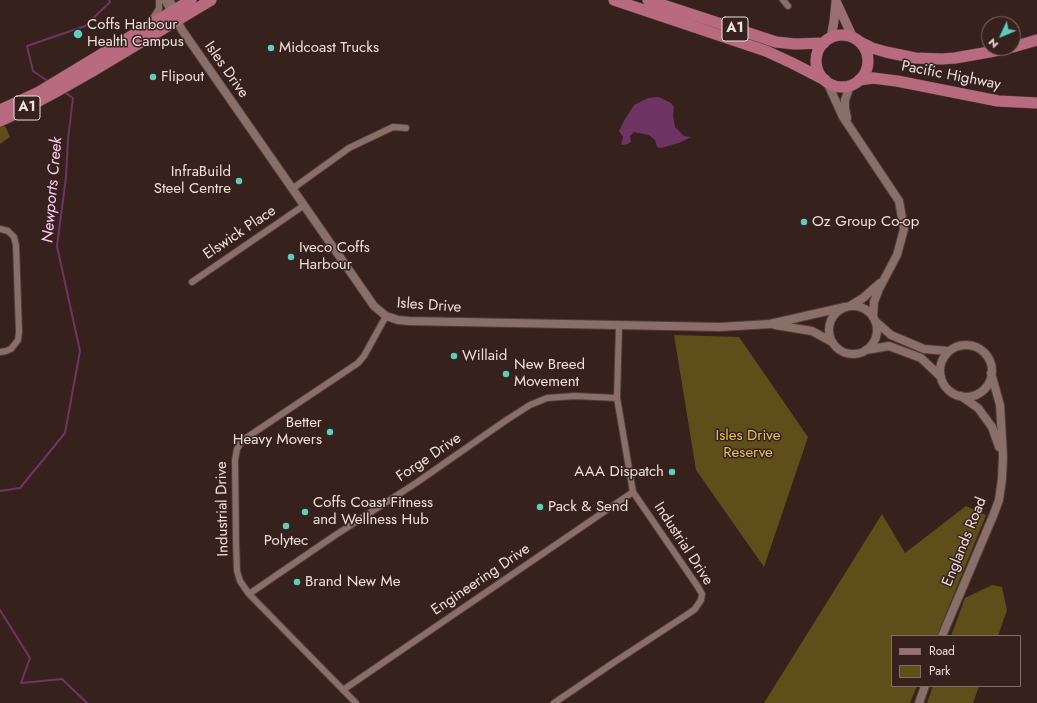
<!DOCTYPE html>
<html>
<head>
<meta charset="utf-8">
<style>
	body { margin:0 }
	#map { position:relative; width:1037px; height:703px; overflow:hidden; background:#37211d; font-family:Jost,sans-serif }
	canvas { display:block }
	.legend { position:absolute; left:891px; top:635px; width:130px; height:52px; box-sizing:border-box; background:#37211d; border:1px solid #816d6a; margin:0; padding:5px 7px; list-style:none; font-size:12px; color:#efe0dd }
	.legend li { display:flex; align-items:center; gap:8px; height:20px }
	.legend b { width:20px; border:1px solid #816d6a }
	.north { position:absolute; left:981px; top:16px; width:40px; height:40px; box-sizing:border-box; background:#37211d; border:1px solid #816d6a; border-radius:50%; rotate:226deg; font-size:11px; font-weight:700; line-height:16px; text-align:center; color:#efe0dd }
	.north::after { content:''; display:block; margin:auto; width:14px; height:18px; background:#5cceba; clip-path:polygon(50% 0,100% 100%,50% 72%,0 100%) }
</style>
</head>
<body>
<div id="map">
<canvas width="1037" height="703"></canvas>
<ul class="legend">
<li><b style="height:5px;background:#9b6e71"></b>Road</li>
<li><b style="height:11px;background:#5f4e19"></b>Park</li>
</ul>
<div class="north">N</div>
</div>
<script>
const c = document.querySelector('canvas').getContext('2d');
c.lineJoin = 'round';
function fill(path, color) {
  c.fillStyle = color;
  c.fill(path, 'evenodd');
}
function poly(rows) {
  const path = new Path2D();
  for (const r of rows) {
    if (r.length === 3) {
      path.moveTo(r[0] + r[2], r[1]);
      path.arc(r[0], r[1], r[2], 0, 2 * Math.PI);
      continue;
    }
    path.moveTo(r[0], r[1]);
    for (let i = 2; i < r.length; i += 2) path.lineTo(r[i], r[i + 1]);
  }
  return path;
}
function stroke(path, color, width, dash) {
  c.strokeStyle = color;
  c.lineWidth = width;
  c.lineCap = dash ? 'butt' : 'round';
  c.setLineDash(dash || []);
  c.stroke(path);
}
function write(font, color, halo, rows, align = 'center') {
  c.font = font + ' Jost,sans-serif';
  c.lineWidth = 3;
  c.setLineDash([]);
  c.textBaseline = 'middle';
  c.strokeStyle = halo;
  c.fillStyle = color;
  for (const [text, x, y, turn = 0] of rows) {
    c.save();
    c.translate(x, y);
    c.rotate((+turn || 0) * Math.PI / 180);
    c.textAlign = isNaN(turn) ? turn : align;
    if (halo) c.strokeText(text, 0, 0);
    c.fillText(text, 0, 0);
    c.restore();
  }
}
fill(poly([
	[5,126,10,137,0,144,0,127],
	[674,335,739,337,808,437,764,567,696,470],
	[966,506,986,515,937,636,892,636,892,686,917,686,910,703,764,703,882,514,905,553],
	[992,585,1002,587,1007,610,998,636,951,636,965,598],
	[933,686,979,686,973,703,927,703]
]), '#5f4e19');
fill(poly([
	[659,97,671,103,674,107,673,116,675,127,684,136,691,137,679,143,661,148,657,147,655,140,649,135,634,132,630,136,631,142,628,144,621,145,623,137,619,131,625,119,634,105,648,98]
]), '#6e3564');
stroke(poly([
	[49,82,33,71,27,46,85,26,110,2,109,0],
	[0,491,20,488,65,433,80,351,57,246,66,177,68,139,73,98,63,91],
	[0,610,30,658,21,683,62,679,87,703]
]), '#6e3564', 2);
const minor = poly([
	[164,0,171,12],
	[170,0,172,3,171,12],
	[783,0,788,6],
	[151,21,159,9,159,0],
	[292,189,349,148,393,127,406,128],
	[0,229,8,231,14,237,16,245,19,332,18,340,11,349,6,351,0,352],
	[192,282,303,206],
	[249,594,334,536,416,483,505,421,530,405,547,398,575,396,617,398],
	[343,690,633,492],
	[356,703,249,594,240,581,237,571,236,543,235,460,237,449,240,444,246,438,358,363,364,356,386,316],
	[554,703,613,663,688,614,695,609,701,600,702,594,698,587,633,492,617,398,619,326]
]);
const tertiary = poly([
	[174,16,182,30,374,306,386,316,398,320,409,321,720,327,770,324,845,307],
	[827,82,843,117,899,201,904,229,897,255,879,289,874,302,873,317],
	[847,118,845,108,845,100,850,86],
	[853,330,24],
	[850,306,863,298,880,283],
	[875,321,891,335,924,349,948,351],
	[775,325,812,331,832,342],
	[966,371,26],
	[866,350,889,346,921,358,941,377],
	[961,396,978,408,992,427,999,447],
	[942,636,993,516,999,500,1002,479,1003,456,1000,405,991,373],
	[919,703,925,686]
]);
const secondary = poly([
	[836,1,853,38],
	[831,38,834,21,836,2]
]);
const trunk = poly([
	[614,0,766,51,792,63,825,80],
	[648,0,776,42,795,44,824,43],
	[842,61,26],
	[860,42,872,48,886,52,915,58,942,59,955,58,995,51,1007,48],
	[1013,47,1037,40],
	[859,80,873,78,897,81,998,101,1037,103],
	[0,110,39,92,191,0],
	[0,121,11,116,54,93,91,72,211,0]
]);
stroke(minor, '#503d3a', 8);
stroke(tertiary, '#503d3a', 10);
stroke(secondary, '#503d3a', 10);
stroke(trunk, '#503d3a', 12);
stroke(minor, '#8a6f69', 6);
stroke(tertiary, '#8a6f69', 8);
stroke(secondary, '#9b6e71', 9);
stroke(trunk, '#b86b7e', 11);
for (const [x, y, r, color] of [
	[78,34,5,"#5cceba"],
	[271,48,4,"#5cceba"],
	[153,77,4,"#5cceba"],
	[239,181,4,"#5cceba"],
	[804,222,4,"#5cceba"],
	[291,257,4,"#5cceba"],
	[454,356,4,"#5cceba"],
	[506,374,4,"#5cceba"],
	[330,432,4,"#5cceba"],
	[672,472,4,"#5cceba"],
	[540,507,4,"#5cceba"],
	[305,512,4,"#5cceba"],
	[286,526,4,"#5cceba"],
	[297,582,4,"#5cceba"]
]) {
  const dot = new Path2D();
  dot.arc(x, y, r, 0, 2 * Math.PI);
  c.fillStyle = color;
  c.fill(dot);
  stroke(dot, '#37211d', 1.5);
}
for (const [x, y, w] of [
	[735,29,26],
	[27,108,26]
]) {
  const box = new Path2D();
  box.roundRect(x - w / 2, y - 12, w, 24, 3);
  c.fillStyle = '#37211d';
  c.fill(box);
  stroke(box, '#efe0dd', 1);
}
write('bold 14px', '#efe0dd', null, [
	["A1",735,29],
	["A1",27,108]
]);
write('15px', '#efe0dd', '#37211d', [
	["Coffs Harbour",87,25],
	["Health Campus",87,42],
	["Midcoast Trucks",279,48],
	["Flipout",161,77],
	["InfraBuild",231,172,"right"],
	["Steel Centre",231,189,"right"],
	["Oz Group Co-op",812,222],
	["Iveco Coffs",299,248],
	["Harbour",299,265],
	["Willaid",462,356],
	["New Breed",514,365],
	["Movement",514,382],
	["Better",322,423,"right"],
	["Heavy Movers",322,440,"right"],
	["AAA Dispatch",664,472,"right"],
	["Coffs Coast Fitness",313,503],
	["and Wellness Hub",313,520],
	["Pack & Send",548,507],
	["Polytec",286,541,"center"],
	["Brand New Me",305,582]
], 'left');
write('15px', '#efe0dd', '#37211d', [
	["Isles Drive",226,70,55],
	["Pacific Highway",951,76,11],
	["Elswick Place",240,233,-34],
	["Isles Drive",429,306,4],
	["Forge Drive",429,458,-34],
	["Industrial Drive",223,509,-91],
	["Englands Road",965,542,-68],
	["Industrial Drive",683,544,57],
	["Engineering Drive",481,580,-34]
]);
write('15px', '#e6c356', '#37211d', [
	["Isles Drive",748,436],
	["Reserve",748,453]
]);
write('italic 16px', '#fcc8f1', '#37211d', [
	["Newports Creek",53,190,-85]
]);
</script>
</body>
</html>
